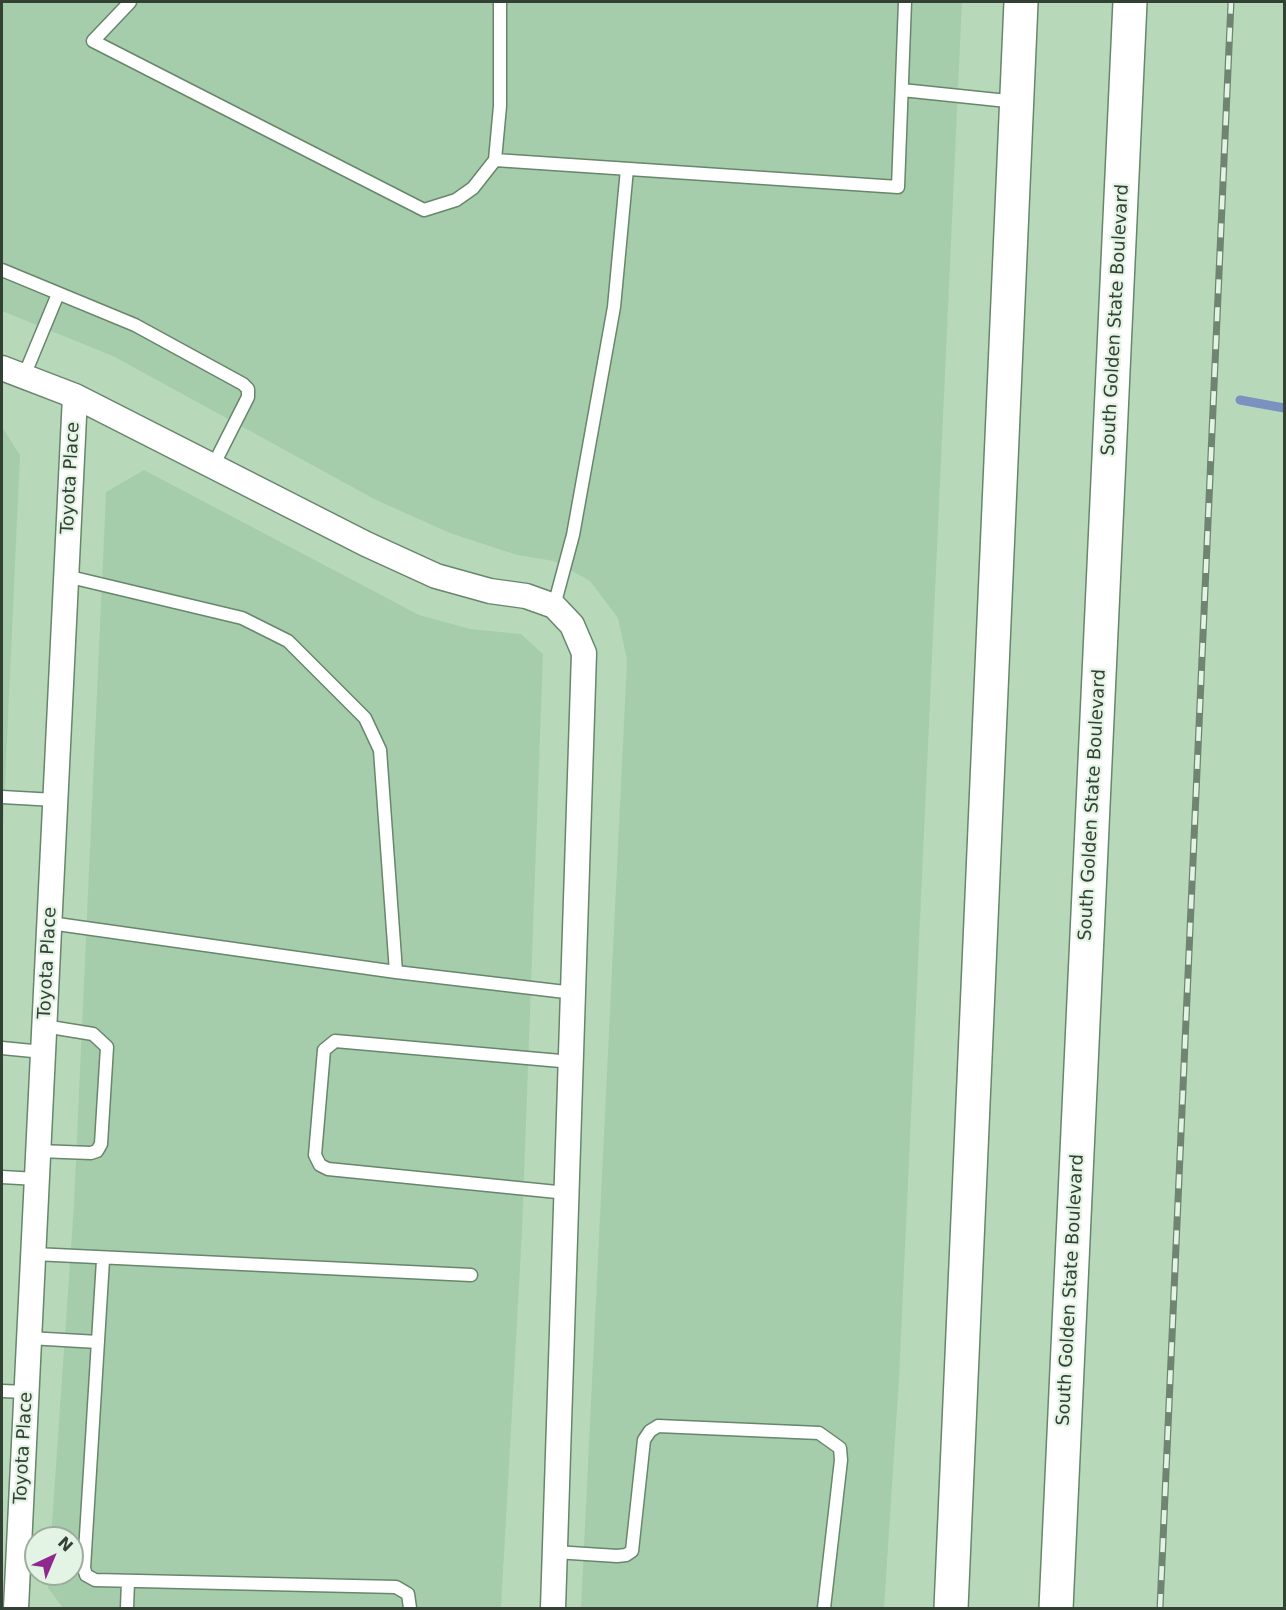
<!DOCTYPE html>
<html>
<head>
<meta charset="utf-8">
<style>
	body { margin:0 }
	#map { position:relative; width:1286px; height:1610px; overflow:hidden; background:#b7d9ba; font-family:"DejaVu Sans",sans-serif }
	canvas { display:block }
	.frame { position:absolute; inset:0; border:3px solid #334034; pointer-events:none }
	.north { position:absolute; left:24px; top:1526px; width:60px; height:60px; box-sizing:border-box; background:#e3f4e5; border:2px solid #9dac9e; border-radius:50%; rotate:44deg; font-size:16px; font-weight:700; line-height:24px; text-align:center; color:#334034 }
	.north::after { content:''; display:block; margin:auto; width:21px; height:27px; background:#8f298f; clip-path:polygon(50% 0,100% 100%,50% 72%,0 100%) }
</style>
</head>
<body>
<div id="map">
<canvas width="1286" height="1610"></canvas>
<div class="frame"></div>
<div class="north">N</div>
</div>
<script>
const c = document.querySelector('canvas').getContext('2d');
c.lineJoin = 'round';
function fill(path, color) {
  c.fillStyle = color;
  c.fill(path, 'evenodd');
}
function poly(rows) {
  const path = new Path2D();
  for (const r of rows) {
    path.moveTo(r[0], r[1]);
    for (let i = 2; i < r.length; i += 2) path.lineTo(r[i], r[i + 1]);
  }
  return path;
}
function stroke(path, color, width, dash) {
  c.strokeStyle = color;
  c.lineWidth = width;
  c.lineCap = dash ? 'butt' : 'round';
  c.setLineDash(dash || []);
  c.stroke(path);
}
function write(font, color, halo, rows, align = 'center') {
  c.font = font + ' "DejaVu Sans",sans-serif';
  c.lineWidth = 4.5;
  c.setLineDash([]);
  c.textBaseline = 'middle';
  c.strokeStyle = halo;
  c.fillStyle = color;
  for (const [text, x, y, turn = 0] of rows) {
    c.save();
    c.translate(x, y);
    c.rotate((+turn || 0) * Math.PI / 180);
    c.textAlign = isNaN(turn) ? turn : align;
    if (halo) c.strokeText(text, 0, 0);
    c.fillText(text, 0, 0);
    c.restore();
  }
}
fill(poly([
	[2,2,962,2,899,1379,884,1608,581,1608,627,660,618,618,590,581,554,561,517,555,450,533,376,500,113,356,2,311],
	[2,427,20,455,2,851],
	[144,470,419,615,470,629,521,634,543,654,522,1233,501,1608,63,1608,48,1588,49,1574,72,1574,72,1538,51,1538,74,1204,106,492]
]), '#a6cdab');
stroke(poly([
	[1240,400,1284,408]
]), '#7b92c1', 9);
const lane = poly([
	[130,2,93,41,424,210,456,200,473,188,495,160,500,106,500,2],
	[902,90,1017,102],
	[495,160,898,187,905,2],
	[2,270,135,325,243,384,248,389,248,397,213,466],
	[24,376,58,294],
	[66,576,242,618,288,641,365,718,380,750,396,972],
	[554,606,573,535,614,307,627,169],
	[2,797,55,800],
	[50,923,396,972,574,993],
	[2,1048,43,1052],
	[38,1151,91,1153,97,1151,101,1144,107,1047,93,1034,44,1026],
	[2,1177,37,1179],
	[567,1193,328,1169,320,1165,315,1155,324,1050,335,1041,572,1062],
	[34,1254,471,1275],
	[103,1260,84,1568,86,1575,95,1580,396,1587,408,1594,410,1608],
	[29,1338,98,1342],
	[2,1391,27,1392],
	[555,1552,617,1556,626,1555,632,1551,644,1440,650,1431,658,1426,819,1433,840,1448,841,1460,824,1608],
	[127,1608,128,1581]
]);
const street = poly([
	[2,368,75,396,16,1608],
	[75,396,366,544,436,576,490,591,526,596,554,606,572,625,584,653,553,1608]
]);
const primary = poly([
	[951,1608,1021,2],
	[1056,1608,1130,2]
]);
stroke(lane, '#67866b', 15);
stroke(street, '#67866b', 27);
stroke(primary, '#67866b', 36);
stroke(lane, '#fff', 12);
stroke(street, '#fff', 24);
stroke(primary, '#fff', 33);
const rail = poly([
	[1160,1608,1231,2]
]);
stroke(rail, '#6f8571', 7);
stroke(rail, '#e3f4e5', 4.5, [14]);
write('18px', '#334034', '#e3f4e5', [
	["South Golden State Boulevard",1116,320,-87],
	["Toyota Place",71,478,-87],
	["South Golden State Boulevard",1093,805,-87],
	["Toyota Place",48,963,-87],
	["South Golden State Boulevard",1071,1290,-87],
	["Toyota Place",24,1448,-87]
]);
</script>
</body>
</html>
